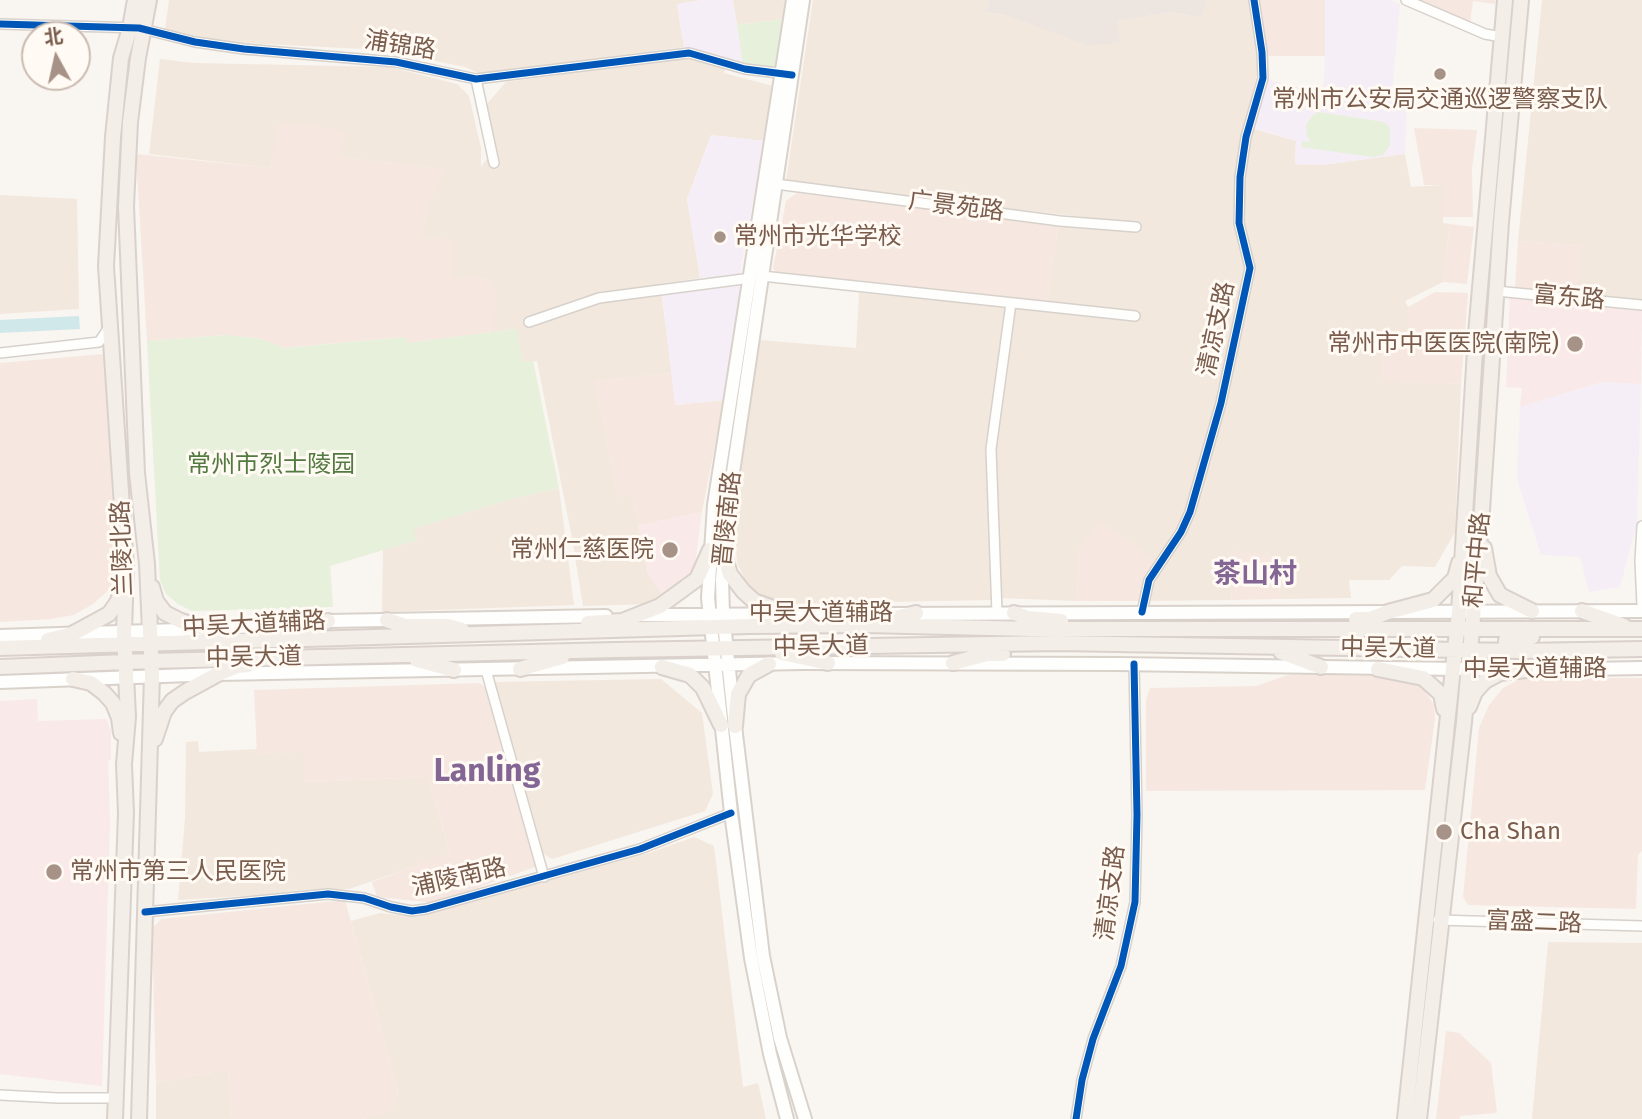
<!DOCTYPE html>
<html>
<head>
<meta charset="utf-8">
<style>
	body { margin:0 }
	#map { position:relative; width:1642px; height:1119px; overflow:hidden; background:#f9f5f0; font-family:"Fira Sans","Noto Sans SC",sans-serif }
	canvas { display:block }
	.north { position:absolute; left:21px; top:21px; width:70px; height:70px; box-sizing:border-box; background:#fffaf3; border:2px solid #cabbb1; border-radius:50%; rotate:352deg; font-size:19px; font-weight:700; line-height:28px; text-align:center; color:#7a5c4d }
	.north::after { content:''; display:block; margin:auto; width:24px; height:32px; background:#a69286; clip-path:polygon(50% 0,100% 100%,50% 72%,0 100%) }
</style>
</head>
<body>
<div id="map">
<canvas width="1642" height="1119"></canvas>
<div class="north">北</div>
</div>
<script>
const c = document.querySelector('canvas').getContext('2d');
c.lineJoin = 'round';
function fill(path, color) {
  c.fillStyle = color;
  c.fill(path, 'evenodd');
}
function poly(rows) {
  const path = new Path2D();
  for (const r of rows) {
    path.moveTo(r[0], r[1]);
    for (let i = 2; i < r.length; i += 2) path.lineTo(r[i], r[i + 1]);
  }
  return path;
}
function stroke(path, color, width, dash) {
  c.strokeStyle = color;
  c.lineWidth = width;
  c.lineCap = dash ? 'butt' : 'round';
  c.setLineDash(dash || []);
  c.stroke(path);
}
function write(font, color, halo, rows, align = 'center') {
  c.font = font + ' "Fira Sans","Noto Sans SC",sans-serif';
  c.lineWidth = 6;
  c.setLineDash([]);
  c.textBaseline = 'middle';
  c.strokeStyle = halo;
  c.fillStyle = color;
  for (const [text, x, y, turn = 0] of rows) {
    c.save();
    c.translate(x, y);
    c.rotate((+turn || 0) * Math.PI / 180);
    c.textAlign = isNaN(turn) ? turn : align;
    if (halo) c.strokeText(text, 0, 0);
    c.fillText(text, 0, 0);
    c.restore();
  }
}
fill(poly([
	[169,0,702,0,677,4,684,47,481,74,465,67,383,50,225,42,165,30],
	[733,0,787,0,785,19,737,25],
	[813,0,989,0,986,12,1006,15,1116,21,1171,12,1200,18,1207,0,1251,0,1258,52,1257,75,1244,126,1296,141,1295,164,1321,165,1405,154,1411,187,1443,185,1443,223,1450,224,1443,282,1405,301,1408,307,1408,337,1382,337,1383,381,1461,384,1455,532,1435,567,1402,566,1389,580,1349,580,1351,598,1278,599,1282,573,1236,551,1231,600,1140,601,1147,577,1079,549,1077,601,1000,598,987,453,992,600,781,604,762,599,746,582,737,562,734,514,759,340,856,348,859,293,1046,310,1058,225,1131,222,930,200,786,181],
	[1542,0,1642,0,1642,300,1578,294,1581,245,1518,241],
	[685,58,725,68,724,73,773,86,764,141,711,135,687,199,700,278,660,284,672,373,595,381,618,497,632,495,648,574,664,597,650,604,583,606,572,538,537,361,523,363,516,329,494,332,494,288,485,278,453,278,422,238,427,207,443,169,340,157,280,122,270,168,149,154,160,59,194,63,390,67,457,84,469,96,481,148,481,167,496,145,485,106,506,82],
	[0,195,77,199,79,309,0,314],
	[559,488,574,605,382,612,383,550,417,540,412,529,507,500],
	[661,679,702,713,713,794,705,811,552,859,542,853,493,682],
	[198,741,199,752,257,749,258,754,305,751,305,782,428,777,450,854,349,889,302,890,260,895,178,900,185,818,186,742],
	[694,837,714,846,743,1087,758,1083,766,1119,362,1119,391,1110,398,1092,351,921,380,913,417,917,649,853],
	[1548,942,1642,943,1642,1119,1532,1119],
	[228,1069,232,1119,156,1119,156,1083]
]), '#f2e8de');
fill(poly([
	[1259,0,1325,0,1325,56,1268,56],
	[1417,0,1495,0,1495,4,1473,1,1470,23],
	[279,121,344,131,341,157,444,169,427,207,422,238,452,239,453,277,484,278,495,288,494,332,407,343,406,337,285,348,261,339,228,335,147,341,136,154,270,168],
	[1414,128,1477,130,1472,169,1473,217,1442,217,1443,185,1424,185],
	[797,193,1058,225,1047,304,778,275,773,268,786,201],
	[1450,224,1474,227,1467,284,1443,282],
	[1518,241,1582,245,1578,294,1515,289],
	[1435,292,1468,293,1461,384,1383,382,1382,337,1408,337,1408,307],
	[103,354,110,360,116,567,110,589,93,604,74,615,51,619,0,622,0,363],
	[672,373,676,405,724,400,702,512,638,526,632,495,618,498,595,381],
	[1100,520,1158,562,1147,577,1140,601,1077,601,1079,549],
	[1235,551,1273,555,1282,573,1278,599,1231,600],
	[1377,674,1409,678,1422,686,1434,705,1435,719,1425,790,1146,791,1146,700,1150,688,1256,686,1288,675],
	[1541,678,1642,678,1642,851,1638,855,1636,909,1468,905,1463,897,1479,728,1489,705,1503,688,1520,679],
	[479,683,485,687,538,866,435,903,377,897,372,882,450,853,428,777,304,782,304,752,257,754,254,690],
	[345,900,398,1092,391,1110,362,1119,232,1119,228,1069,156,1083,152,929,161,919],
	[1446,1031,1459,1033,1491,1063,1497,1113,1460,1116,1460,1119,1436,1119]
]), '#f6e8e1');
fill(poly([
	[989,0,1207,0,1201,18,1171,12,1117,21,1120,43,1088,45,1006,15,986,12]
]), '#ede5e0');
fill(poly([
	[702,0,733,0,743,64,684,47,677,4],
	[1325,0,1391,0,1400,4,1391,104,1407,108,1405,154,1321,165,1295,164,1296,141,1253,128,1266,79,1320,93,1324,83,1325,56],
	[711,135,764,141,740,274,700,278,687,200],
	[736,284,741,288,724,400,675,405,662,294],
	[1602,382,1641,384,1637,523,1620,587,1589,592,1580,557,1541,555,1517,479,1520,407]
]), '#f6eef6');
fill(poly([
	[1510,294,1642,309,1641,384,1602,382,1520,407,1522,388,1506,387],
	[702,512,692,586,664,597,648,574,638,526],
	[37,699,38,721,106,719,111,731,111,759,108,761,110,822,102,1086,0,1074,0,701]
]), '#fae9e9');
fill(poly([
	[785,19,777,67,769,69,743,64,737,25],
	[1319,112,1384,122,1390,128,1390,145,1383,155,1372,157,1301,147,1302,141,1311,142,1307,136,1306,125,1313,115],
	[517,329,523,362,533,361,559,488,507,500,413,529,417,540,330,566,333,607,192,611,178,604,166,594,160,580,147,341,228,335,261,339,285,348,406,337,407,343]
]), '#e7f0db');
fill(poly([
	[79,316,80,329,0,333,0,320]
]), '#d0e8ea');
const street = poly([
	[1406,0,1485,34,1502,37],
	[0,24,139,28,195,42,244,49,396,62,476,79,689,53,745,69,787,74],
	[476,79,494,163],
	[776,184,1060,221,1136,227],
	[762,276,1135,316],
	[1496,291,1642,305],
	[529,322,599,298,751,278],
	[0,353,99,342,108,329],
	[1642,526,1640,561,1642,605],
	[1142,612,1149,580,1181,532,1190,512,1221,403,1250,268,1239,223,1240,177,1246,137,1263,78,1262,52,1254,0],
	[997,613,991,449,1011,303],
	[486,670,544,877],
	[145,912,328,894,364,898,391,907,412,911,426,909,640,849,731,813],
	[1438,920,1642,926],
	[0,1095,58,1098,115,1098],
	[1076,1119,1082,1080,1093,1039,1121,966,1135,902,1137,815,1134,664]
]);
const secondary = poly([
	[803,0,728,506,722,580,723,614,735,726,763,956,780,1038,805,1119],
	[641,615,1642,611],
	[0,636,208,629,328,621,606,616],
	[0,682,218,674,803,663,1118,664,1526,670,1642,668],
	[787,1119,770,1054,751,958,731,813,708,598,714,505,793,0]
]);
const primary = poly([
	[1484,548,1489,576,1500,595,1532,611],
	[724,554,730,574,743,591,754,601,787,613],
	[152,587,156,601,165,613,181,621,208,629],
	[1582,611,1624,626],
	[1014,613,1028,618,1061,621],
	[1356,619,1370,619,1388,612,1433,600,1455,578,1459,563],
	[387,620,405,626,448,626,462,630],
	[887,620,916,613],
	[588,623,622,621,660,606,697,579,710,550],
	[282,635,328,621],
	[48,640,72,634,109,614,118,601,121,589],
	[0,648,749,626,866,625,1031,629,1642,629],
	[1518,651,1506,645,1506,640,1532,637],
	[1281,652,1321,667],
	[782,653,828,663],
	[417,660,454,670],
	[953,663,987,654,1003,654],
	[0,667,151,661,615,650,1058,643,1518,651,1642,649],
	[662,667,690,675,703,688,721,725],
	[520,669,562,657],
	[1378,669,1423,678,1441,694,1444,709],
	[73,679,91,683,104,693,113,703,119,718,121,733],
	[1469,707,1475,692,1485,681,1500,673,1526,670],
	[735,726,738,694,749,675,769,664],
	[155,739,164,712,172,701,185,692,218,674,237,666,248,665],
	[115,1119,126,813,124,764,128,717,124,632,126,567,106,266,113,137,121,58,130,28,135,0],
	[139,1119,152,675,147,564,137,473,126,206,130,122,138,58,149,0],
	[1405,1119,1459,612,1476,334,1505,0],
	[1419,1119,1464,722,1481,525,1501,222,1521,0]
]);
stroke(street, '#d7d1cb', 12);
stroke(secondary, '#d9d2cb', 16);
stroke(primary, '#dad1cc', 18);
stroke(street, '#fefefd', 9);
stroke(secondary, '#fefefd', 12);
stroke(primary, '#f3eee8', 14);
stroke(poly([
	[0,24,139,28,195,42,244,49,396,62,476,79,689,53,745,69,792,75],
	[1142,612,1149,580,1181,532,1190,512,1221,403,1250,268,1239,223,1240,177,1246,137,1263,78,1262,52,1254,0],
	[145,912,328,894,364,898,391,907,412,911,426,909,640,849,731,813],
	[1076,1119,1082,1080,1093,1039,1121,966,1135,902,1137,815,1134,664]
]), '#0057b8', 7);
for (const [x, y, r, color] of [
	[1440,74,7,"#a69286"],
	[720,237,7,"#a69286"],
	[1575,344,9,"#a69286"],
	[670,550,9,"#a69286"],
	[1444,832,9,"#a69286"],
	[54,872,9,"#a69286"]
]) {
  const dot = new Path2D();
  dot.arc(x, y, r, 0, 2 * Math.PI);
  c.fillStyle = color;
  c.fill(dot);
  stroke(dot, '#fffaf3', 2.5);
}
write('24px', '#7a5c4d', '#fffaf3', [
	["浦锦路",400,46,9],
	["广景苑路",956,207,7],
	["富东路",1569,298,5],
	["清凉支路",1217,329,-78],
	["晋陵南路",728,519,-84],
	["兰陵北路",123,548,-92],
	["和平中路",1478,560,-85],
	["中吴大道辅路",821,613],
	["中吴大道辅路",254,625,-3],
	["中吴大道",821,647,-1],
	["中吴大道",1388,649,1],
	["中吴大道",254,658,-1],
	["中吴大道辅路",1535,669],
	["浦陵南路",459,878,-13],
	["清凉支路",1111,893,-83],
	["富盛二路",1534,923,2]
]);
write('24px', '#7a5c4d', '#fffaf3', [
	["常州市公安局交通巡逻警察支队",1440,100,"center"],
	["常州市光华学校",734,237],
	["常州市中医医院(南院)",1559,344,"right"],
	["常州仁慈医院",654,550,"right"],
	["Cha Shan",1460,832],
	["常州市第三人民医院",70,872]
], 'left');
write('24px', '#537a41', '#fffaf3', [
	["常州市烈士陵园",271,465]
]);
write('bold 28px', '#846695', '#fffaf3', [
	["茶山村",1255,575]
]);
write('bold 32px', '#846695', '#fffaf3', [
	["Lanling",487,772]
]);
</script>
</body>
</html>
